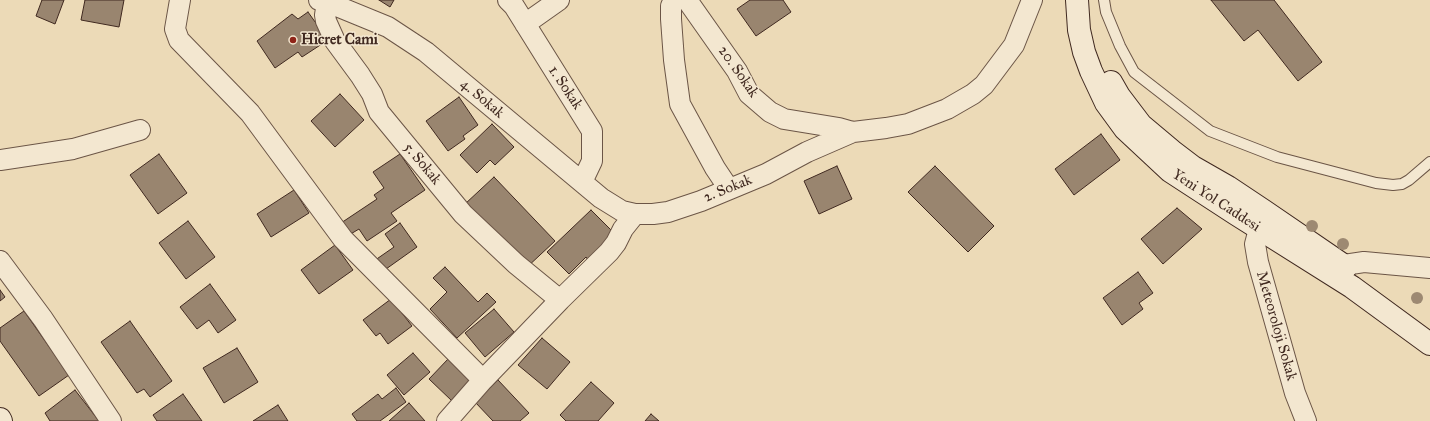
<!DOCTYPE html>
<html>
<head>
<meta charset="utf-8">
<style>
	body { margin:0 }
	canvas { display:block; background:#ecdab7 }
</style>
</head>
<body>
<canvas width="1430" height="421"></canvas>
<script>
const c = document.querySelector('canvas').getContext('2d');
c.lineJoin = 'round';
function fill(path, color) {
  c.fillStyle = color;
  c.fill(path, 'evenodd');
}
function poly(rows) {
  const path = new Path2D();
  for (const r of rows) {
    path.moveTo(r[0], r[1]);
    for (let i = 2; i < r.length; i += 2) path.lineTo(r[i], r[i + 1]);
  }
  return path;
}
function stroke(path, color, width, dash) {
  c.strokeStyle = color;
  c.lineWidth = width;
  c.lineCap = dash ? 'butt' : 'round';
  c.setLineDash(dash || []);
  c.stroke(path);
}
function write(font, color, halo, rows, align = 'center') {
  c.font = font + ' "IM FELL Great Primer",serif';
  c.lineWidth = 3;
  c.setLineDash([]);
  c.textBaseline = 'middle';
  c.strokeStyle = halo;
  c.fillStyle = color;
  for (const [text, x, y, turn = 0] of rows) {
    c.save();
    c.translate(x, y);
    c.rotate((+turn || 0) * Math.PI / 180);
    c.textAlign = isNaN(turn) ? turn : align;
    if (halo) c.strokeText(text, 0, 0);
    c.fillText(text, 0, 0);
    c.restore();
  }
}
const building = poly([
	[42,0,64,0,55,24,36,16,42,0],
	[85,0,124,0,119,27,81,20,85,0],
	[379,0,394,0,390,7,379,0],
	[750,0,783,0,791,12,756,36,737,9,750,0],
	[1211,0,1274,0,1322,62,1298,81,1258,30,1244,41,1211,0],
	[308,12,328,40,302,57,298,52,275,68,257,41,292,14,298,19,308,12],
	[340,94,364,120,335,147,311,121,340,94],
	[459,97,478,125,463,136,465,139,448,151,426,121,459,97],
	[492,124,514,147,495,165,490,160,477,173,460,155,492,124],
	[1101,134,1120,160,1074,195,1055,169,1101,134],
	[159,154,187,193,158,214,130,175,159,154],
	[400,154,425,190,391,213,397,221,367,241,359,229,349,235,341,223,377,199,374,195,384,188,373,172,400,154],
	[837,166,852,199,819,214,804,181,837,166],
	[935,166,994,226,968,252,908,192,935,166],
	[494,177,555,241,525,269,465,204,494,177],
	[294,190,309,213,271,237,257,214,294,190],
	[1177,208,1202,229,1163,264,1141,239,1177,208],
	[591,210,615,234,588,260,586,257,569,274,547,252,591,210],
	[188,221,215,257,186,279,159,243,188,221],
	[400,223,417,247,379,274,371,263,394,247,385,234,400,223],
	[335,245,353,270,319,294,301,270,335,245],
	[445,267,478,302,487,293,496,302,457,338,430,309,447,292,433,278,445,267],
	[1138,272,1153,293,1139,303,1143,309,1122,325,1103,298,1138,272],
	[210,284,236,320,218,333,209,320,197,329,180,307,210,284],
	[0,290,5,297,0,301,0,290],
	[391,299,412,326,388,344,380,333,376,336,363,320,391,299],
	[494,309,514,332,485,357,465,333,494,309],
	[24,311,69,375,39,396,0,341,0,328,24,311],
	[130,321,172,381,150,397,144,389,137,393,101,342,130,321],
	[542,338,570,362,547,389,518,365,542,338],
	[237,348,258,382,224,403,203,368,237,348],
	[413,353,430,372,404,395,387,375,413,353],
	[449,358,472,381,452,401,429,379,449,358],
	[498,380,529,413,520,421,493,421,475,402,498,380],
	[591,382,614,403,598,421,566,421,560,415,591,382],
	[396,388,406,402,380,421,357,421,352,414,378,394,382,399,396,388],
	[75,390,99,421,50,421,45,413,75,390],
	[183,394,202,421,157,421,153,415,183,394],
	[409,403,425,421,389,421,409,403],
	[278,405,288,421,253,421,278,405],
	[651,414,659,421,645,421,651,414]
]);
fill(building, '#99856f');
stroke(building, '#402920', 1);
const lane = poly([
	[1104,0,1106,12,1120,46,1134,72,1210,131,1277,157,1376,183,1393,185,1402,184,1409,180,1430,162]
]);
const street = poly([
	[180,0,175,29,179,40,250,113,343,239,483,380],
	[319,0,327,2,388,27,426,52,601,198,622,211,635,214,653,214,668,212,701,201,766,174,807,152,853,132,886,128,908,124,947,109,973,94,984,85,1014,45,1032,0],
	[508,0,514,6,592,131,592,161,582,182],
	[674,0,671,6,671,19,674,60,680,104,715,168,729,189],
	[687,0,737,71,749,94,770,112,784,119,839,128,853,132],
	[327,2,325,15,326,21,335,41,360,75,372,94,379,112,463,214,516,264,560,300],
	[525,24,559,0],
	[0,160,73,149,140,130],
	[1259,229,1255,244,1258,262,1295,393,1306,421],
	[0,261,43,319,111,421],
	[1344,265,1364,262,1430,268],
	[447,421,483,380,560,300,609,252,616,243,623,229,635,214]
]);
const secondary = poly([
	[1077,0,1079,30,1084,52,1091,71,1106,103,1125,129,1170,171,1236,214,1352,287,1430,344],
	[1111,82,1119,96,1141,125,1172,151,1193,167,1228,187,1264,211,1346,267],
	[0,419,1,421]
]);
stroke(lane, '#6b5546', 12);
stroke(street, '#6b5546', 22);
stroke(secondary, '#402920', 24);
stroke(lane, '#f3e7d0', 10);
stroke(street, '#f3e7d0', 20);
stroke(secondary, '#f3e7d0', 22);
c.fillStyle = '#9d8972';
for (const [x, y] of [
	[1312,226],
	[1343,244],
	[1417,298]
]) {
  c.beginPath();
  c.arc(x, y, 6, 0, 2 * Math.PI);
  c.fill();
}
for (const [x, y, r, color] of [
	[293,40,4,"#8f2418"]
]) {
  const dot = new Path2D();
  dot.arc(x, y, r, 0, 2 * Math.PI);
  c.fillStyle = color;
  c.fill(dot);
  stroke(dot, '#f3e7d0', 1.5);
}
write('bold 15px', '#402920', '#f3e7d0', [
	["Hicret Cami",301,40]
], 'left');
write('15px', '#402920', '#f3e7d0', [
	["20. Sokak",738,72,55],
	["1. Sokak",565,88,56],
	["4. Sokak",482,99,40],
	["5. Sokak",422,164,50],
	["2. Sokak",728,189,-22],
	["Yeni Yol Caddesi",1216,201,33],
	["Meteoroloji Sokak",1276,326,74]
]);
</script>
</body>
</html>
